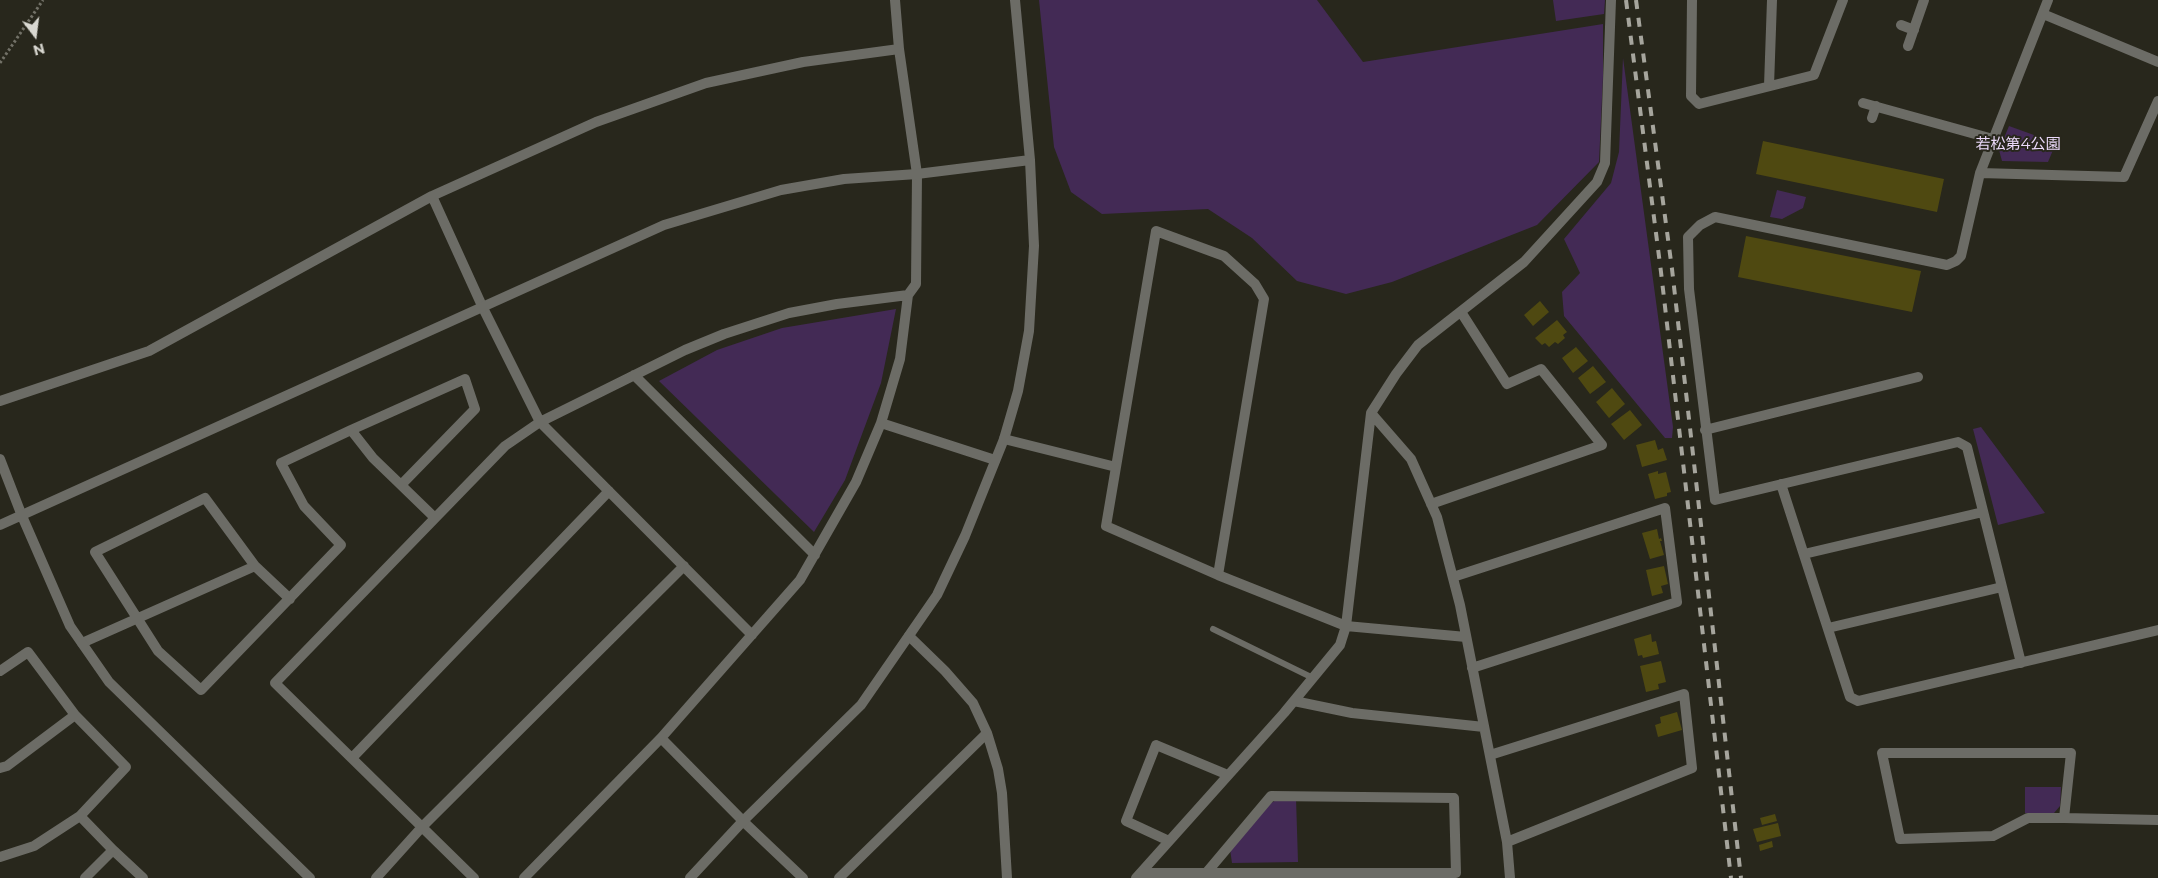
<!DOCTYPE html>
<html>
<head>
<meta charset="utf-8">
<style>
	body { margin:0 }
	#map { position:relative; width:2158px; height:878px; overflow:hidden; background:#28271c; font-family:Montserrat,sans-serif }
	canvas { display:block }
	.north { position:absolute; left:10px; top:10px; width:50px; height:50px; -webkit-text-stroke:4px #28271c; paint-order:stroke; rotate:165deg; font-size:14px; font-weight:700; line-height:20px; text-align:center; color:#d9d8d1 }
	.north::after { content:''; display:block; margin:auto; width:18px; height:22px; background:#d9d8d1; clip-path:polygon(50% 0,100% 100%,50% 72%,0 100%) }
</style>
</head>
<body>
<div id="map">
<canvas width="2158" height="878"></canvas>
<div class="north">N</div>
</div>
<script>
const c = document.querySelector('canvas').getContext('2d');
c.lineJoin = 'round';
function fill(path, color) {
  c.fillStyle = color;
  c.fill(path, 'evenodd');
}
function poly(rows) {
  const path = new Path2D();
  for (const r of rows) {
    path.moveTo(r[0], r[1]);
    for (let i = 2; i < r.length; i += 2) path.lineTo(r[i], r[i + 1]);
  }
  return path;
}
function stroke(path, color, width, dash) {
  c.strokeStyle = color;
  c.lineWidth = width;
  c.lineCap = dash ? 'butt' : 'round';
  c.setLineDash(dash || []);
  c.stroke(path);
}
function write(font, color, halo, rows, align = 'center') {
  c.font = font + ' Montserrat,"Noto Sans JP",sans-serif';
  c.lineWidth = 4;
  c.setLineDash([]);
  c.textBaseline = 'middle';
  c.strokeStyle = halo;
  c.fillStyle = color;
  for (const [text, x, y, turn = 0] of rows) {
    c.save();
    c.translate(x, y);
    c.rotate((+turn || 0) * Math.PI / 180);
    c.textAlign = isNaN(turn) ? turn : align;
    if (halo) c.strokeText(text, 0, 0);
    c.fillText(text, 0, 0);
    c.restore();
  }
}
fill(poly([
	[1039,0,1317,0,1363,62,1603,24,1603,76,1599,162,1537,225,1392,282,1346,294,1297,281,1252,238,1208,209,1102,214,1071,192,1054,147],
	[1553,0,1605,0,1604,14,1556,21],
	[1623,58,1673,427,1672,438,1665,438,1564,316,1562,292,1580,273,1564,239,1611,183,1619,152],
	[2009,126,2056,143,2048,162,2002,161,1999,150],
	[1777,190,1806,197,1803,208,1782,219,1770,217],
	[896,309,881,383,845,480,814,532,659,381,717,350,782,328],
	[1981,427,2045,513,1998,525,1973,429],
	[2025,787,2061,787,2060,806,2054,813,2025,813],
	[1280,798,1296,798,1298,862,1232,863,1230,849,1271,803]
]), '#432a55');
fill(poly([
	[1763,141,1944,179,1937,212,1756,174],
	[1746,236,1921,271,1912,312,1738,277],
	[1540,301,1549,312,1533,326,1524,315],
	[1557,320,1567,332,1563,335,1565,338,1558,344,1555,342,1549,347,1545,343,1542,345,1535,338],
	[1576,347,1588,361,1573,373,1562,358],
	[1593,366,1606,382,1590,394,1578,378],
	[1612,388,1625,404,1609,418,1596,402],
	[1630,410,1642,425,1624,440,1611,424],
	[1655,440,1658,450,1663,448,1667,460,1642,467,1636,445],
	[1658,471,1658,474,1666,472,1671,492,1667,493,1667,496,1655,499,1648,474],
	[1657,529,1659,539,1661,538,1662,541,1660,541,1664,555,1650,559,1642,533],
	[1664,566,1668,584,1661,586,1663,593,1652,596,1646,570],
	[1651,634,1652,642,1656,641,1659,654,1643,658,1642,655,1638,656,1634,639],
	[1661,661,1666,682,1658,684,1659,689,1646,692,1640,666],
	[1677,712,1682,730,1658,737,1655,725,1661,723,1660,717],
	[1775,814,1777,821,1762,825,1760,818],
	[1778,823,1781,836,1757,842,1753,829],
	[1772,841,1773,847,1760,851,1759,845]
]), '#4f4911');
stroke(poly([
	[0,63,43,0]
]), '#727167', 3, [2.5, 2.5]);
stroke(poly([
	[1213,629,1313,678]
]), '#6c6c66', 6);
stroke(poly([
	[1692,0,1691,96,1699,104,1814,75,1843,0],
	[2043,14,2158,62],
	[1901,25,1914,30],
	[1908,46,1924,0],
	[1769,86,1772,0],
	[1863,103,1993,139],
	[1872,118,1876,106],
	[1980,173,2124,177,2158,101],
	[432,196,483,308,540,422,752,635],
	[634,375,815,555],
	[0,401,149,351,432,196,596,122,706,83,803,62,899,49],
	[1371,413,1411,459,1437,517,1460,605,1507,842,1510,878],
	[881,423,995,460],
	[1705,430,1918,377],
	[1004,439,1116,467],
	[0,459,22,516],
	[1781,484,1850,697,1858,701,2158,630],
	[401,485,373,458,351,430,465,379,475,409,401,485,435,518],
	[1431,504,1602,445,1541,369,1507,384,1461,312],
	[1804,554,1983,512],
	[1218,575,1264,299,1255,284,1224,256,1156,231,1106,526,1218,575,1346,626,1466,637],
	[1453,577,1665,508,1677,602,1472,668],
	[290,599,255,566,205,498,95,552,158,651,201,690,341,545,304,506,281,463,351,430],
	[1828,628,2002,587],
	[909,636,945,671,973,703,987,733,998,769,1002,793,1007,878],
	[82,643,255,566],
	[2021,663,1967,447,1958,442,1715,500,1689,289,1688,237,1700,225,1715,217,1947,265,1956,261,1961,256,1980,173,2048,0],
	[0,671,28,652,75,715,126,767,80,816,113,850],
	[1294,701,1352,713,1484,727],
	[661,738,743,821,803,878],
	[1490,755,1684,694,1692,768,1507,842],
	[352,758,609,491],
	[0,768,7,766,75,715],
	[2064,818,2071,753,1882,753,1900,839,1993,836,2028,818,2064,818,2158,820],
	[1169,841,1126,821,1156,745,1228,775],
	[0,857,34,846,80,816],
	[1141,873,1456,873,1454,798,1271,796,1207,872],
	[85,878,113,850,143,878],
	[376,878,422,827,684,566],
	[474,878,275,683,505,446,540,422,685,350,724,334,789,313,837,304,908,295],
	[524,878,661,738,800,580,856,482,881,423,900,359,908,295,916,284,917,174,899,49,895,0],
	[839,878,987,733],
	[1136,878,1284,713,1340,645,1346,626,1371,413,1396,374,1418,345,1524,262,1597,182,1605,163,1611,0]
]), '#6c6c66', 10);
stroke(poly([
	[22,516,70,626,109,682,310,878],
	[0,525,664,225,781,190,844,179,917,174,1030,160],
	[690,878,743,821,861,705,937,595,965,536,1004,439,1018,391,1029,331,1034,246,1030,160,1015,0]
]), '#6c6c66', 10);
stroke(poly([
	[1626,0,1661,272,1731,878],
	[1636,0,1672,269,1741,878]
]), '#a6a59d', 4, [9, 9]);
write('15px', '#ebd9fa', '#28271c', [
	["若松第4公園",2018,145]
]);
</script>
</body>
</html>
